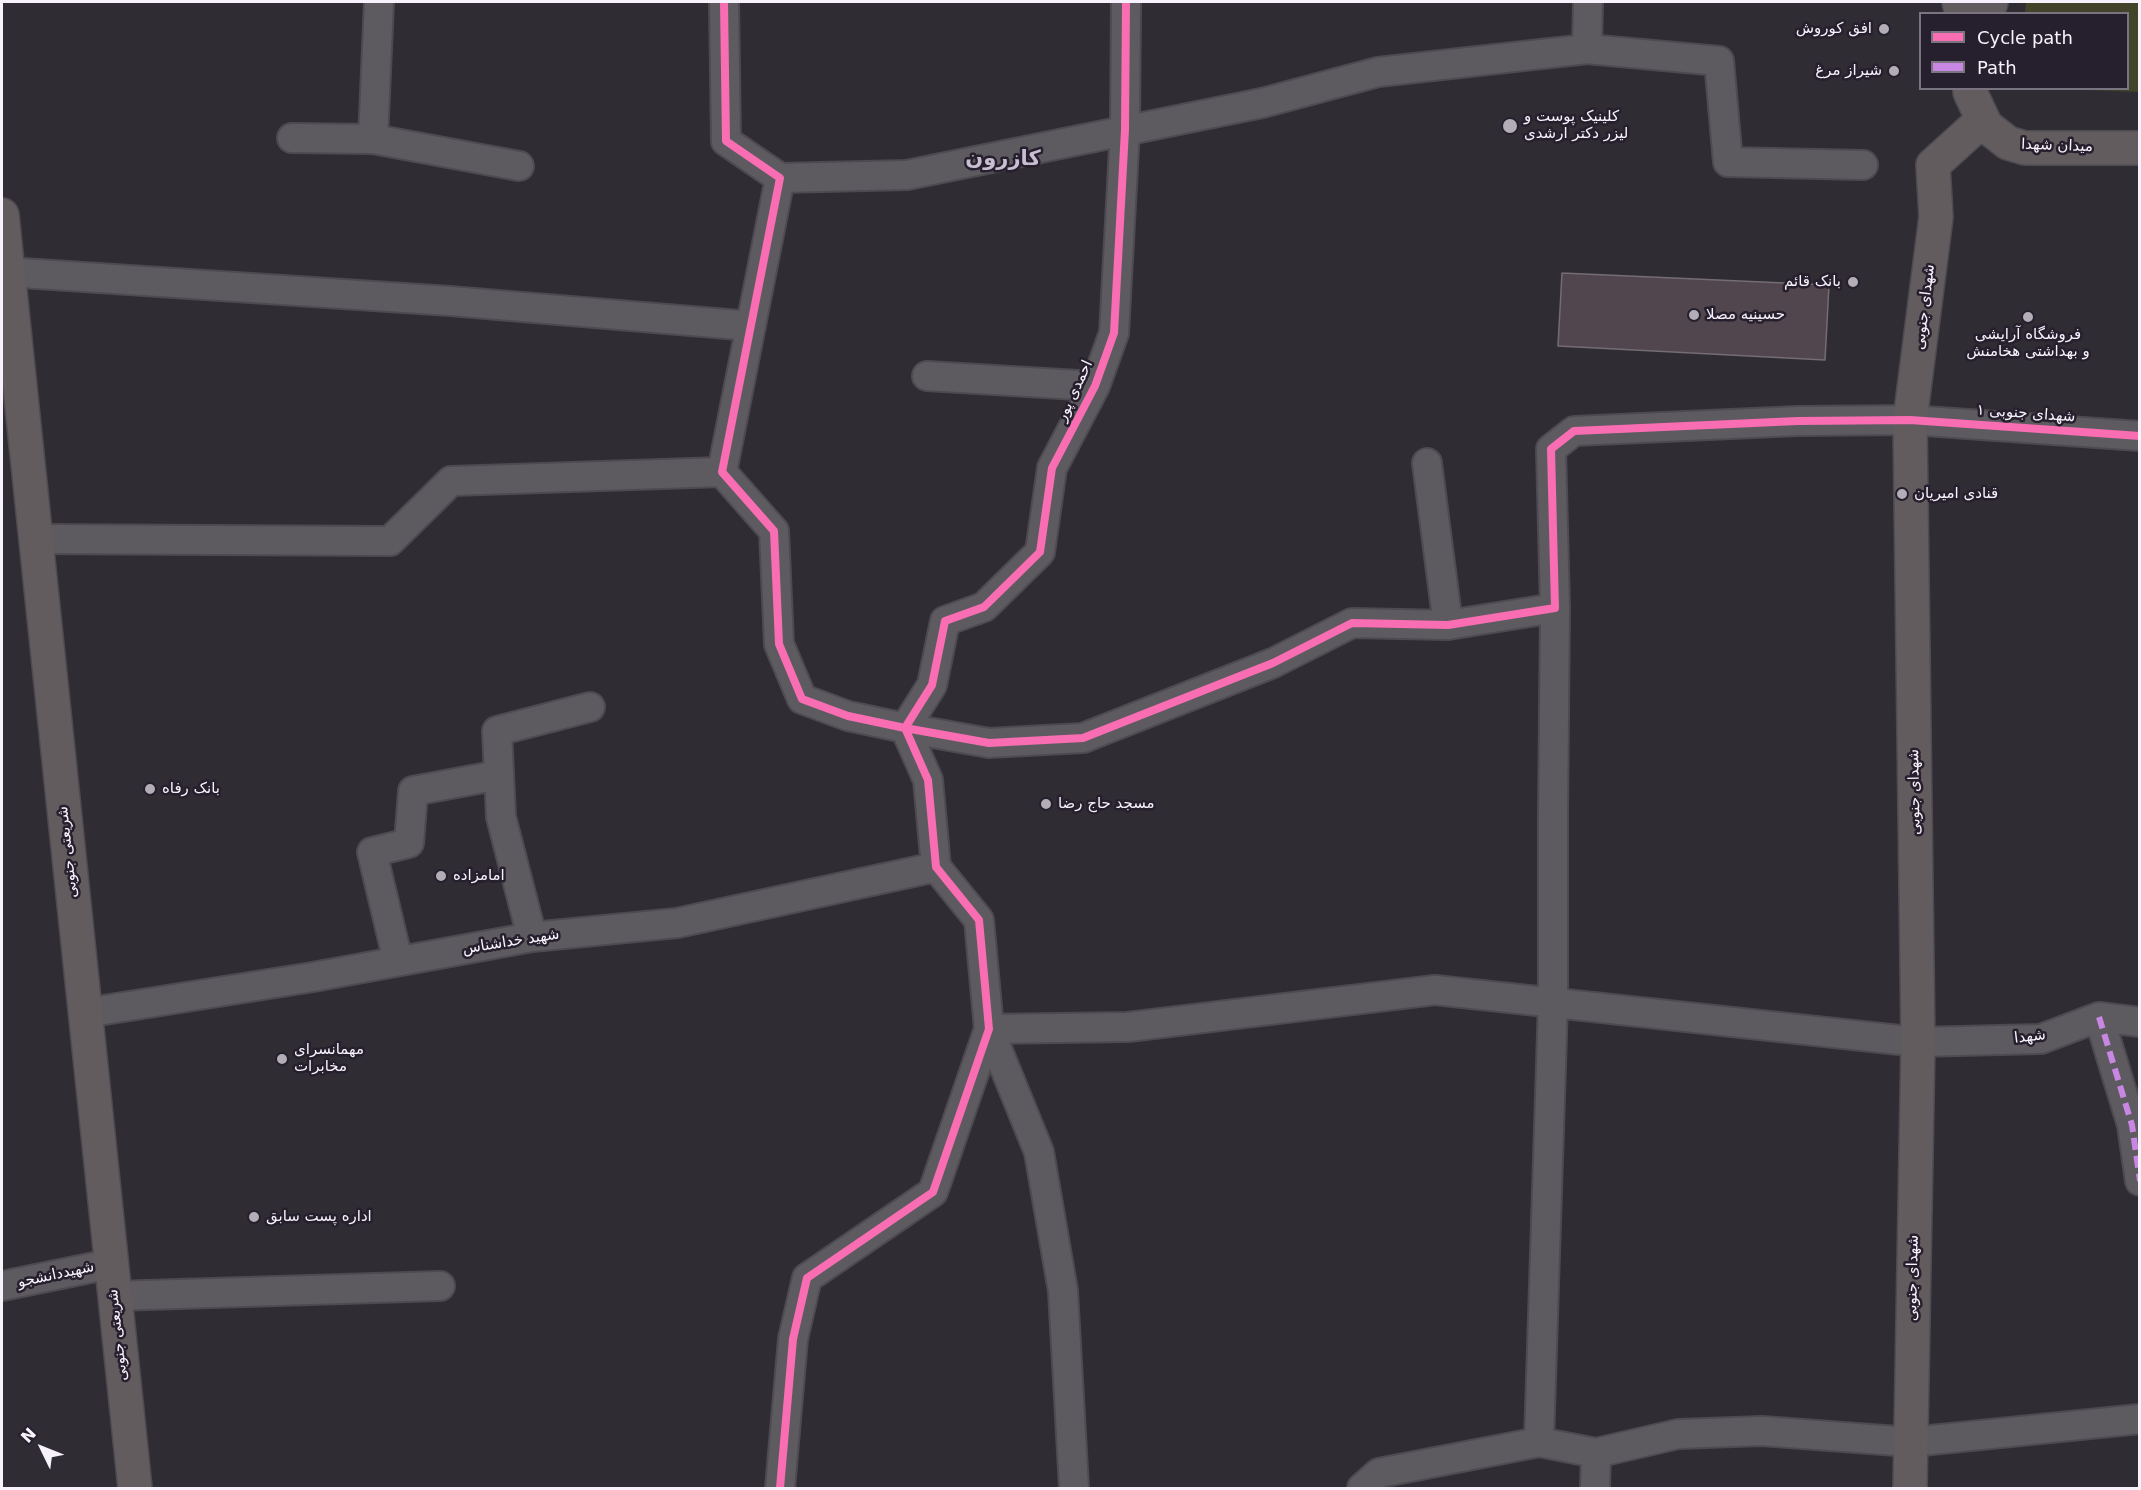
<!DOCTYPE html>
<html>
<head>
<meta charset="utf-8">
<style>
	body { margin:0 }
	#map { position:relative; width:2141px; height:1490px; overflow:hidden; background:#302c34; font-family:"DejaVu Sans",sans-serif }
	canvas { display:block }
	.frame { position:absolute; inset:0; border:3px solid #f8f2fd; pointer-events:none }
	.legend { position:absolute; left:1919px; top:12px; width:210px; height:78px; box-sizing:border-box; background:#261f2d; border:2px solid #7a7380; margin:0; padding:8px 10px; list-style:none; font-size:18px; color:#f8f2fd }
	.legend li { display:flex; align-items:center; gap:12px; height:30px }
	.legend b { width:30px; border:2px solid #7a7380 }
	.north { position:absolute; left:12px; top:1418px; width:60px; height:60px; -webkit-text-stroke:4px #261f2d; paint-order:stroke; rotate:313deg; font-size:16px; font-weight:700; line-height:24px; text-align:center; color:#f8f2fd }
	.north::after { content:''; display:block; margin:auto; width:21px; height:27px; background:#f8f2fd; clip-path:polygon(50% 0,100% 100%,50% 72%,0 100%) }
</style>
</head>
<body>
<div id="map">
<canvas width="2141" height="1490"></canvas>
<div class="frame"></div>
<ul class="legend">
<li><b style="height:8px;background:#f96db3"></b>Cycle path</li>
<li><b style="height:8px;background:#c787e3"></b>Path</li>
</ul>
<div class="north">N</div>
</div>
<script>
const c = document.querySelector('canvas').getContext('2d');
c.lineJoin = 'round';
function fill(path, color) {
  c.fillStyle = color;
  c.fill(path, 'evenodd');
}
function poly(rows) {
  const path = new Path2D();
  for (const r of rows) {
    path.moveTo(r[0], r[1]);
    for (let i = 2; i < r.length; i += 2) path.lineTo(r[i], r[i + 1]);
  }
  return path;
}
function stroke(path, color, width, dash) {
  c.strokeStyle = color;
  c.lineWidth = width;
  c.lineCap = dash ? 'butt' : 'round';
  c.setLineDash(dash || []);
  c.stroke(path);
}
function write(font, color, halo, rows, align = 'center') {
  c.font = font + ' "DejaVu Sans",Cairo,sans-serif';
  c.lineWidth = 5;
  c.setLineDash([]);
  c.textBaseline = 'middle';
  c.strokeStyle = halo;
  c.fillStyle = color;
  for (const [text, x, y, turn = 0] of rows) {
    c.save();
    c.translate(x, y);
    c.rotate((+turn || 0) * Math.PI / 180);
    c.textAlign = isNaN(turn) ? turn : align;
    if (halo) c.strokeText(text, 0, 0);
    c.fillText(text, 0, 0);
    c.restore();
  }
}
fill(poly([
	[2026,2,2139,2,2139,92,2062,89,2128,88,2128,14,2025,13]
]), '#42442a');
const building = poly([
	[1562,273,1829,285,1825,360,1558,346,1562,273]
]);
fill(building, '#52464e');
stroke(building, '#746d73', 1.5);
const street = poly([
	[379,2,373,139,519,166],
	[724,2,726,141,780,178,722,472,774,531,779,644,802,699,848,716,905,728,928,780,936,867,979,920,989,1029,933,1192,807,1278,793,1339,780,1488],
	[1126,2,1125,130,1114,333,1095,386,1052,468,1040,552,984,607,945,621,932,685,905,728,989,743,1083,738,1273,663,1352,623,1448,625,1555,608,1551,449,1574,431,1798,421,1910,420,2140,436],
	[1588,2,1587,49,1719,61,1728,162,1863,165],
	[292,138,373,139],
	[780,178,907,175,1262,103,1378,72,1587,49],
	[7,272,450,301,751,326],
	[927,376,1095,386],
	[1427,463,1448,625],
	[35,539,390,541,451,481,722,472],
	[532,937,501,817,497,731,590,707],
	[398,961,372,852,409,843,413,791,499,775],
	[85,1013,313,977,532,937,677,923,936,867],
	[2099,1017,2132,1125,2140,1181],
	[2,1286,110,1264],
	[114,1296,440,1286],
	[1539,1442,1553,1002,1553,816,1555,608],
	[1074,1488,1063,1291,1039,1152,989,1029,1128,1027,1435,990,1918,1042,2041,1039,2099,1017,2140,1022],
	[1362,1488,1379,1473,1539,1442,1596,1453,1678,1434,1762,1431,1911,1442,2140,1419],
	[1595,1488,1596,1453]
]);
const secondary = poly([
	[1959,2,1962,14],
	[1987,14,1991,2],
	[1970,88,1970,92,1986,126,2008,143,2025,148,2140,148],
	[2,215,135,1488],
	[1910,1488,1918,1042,1910,420,1936,217,1933,165,1975,127,1986,126]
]);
stroke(street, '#4e4a51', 32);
stroke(secondary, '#4e4a51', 36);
stroke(street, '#5e5b60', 28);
stroke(secondary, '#625c5f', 33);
stroke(poly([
	[2099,1017,2132,1125,2140,1181]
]), '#c787e3', 6, [12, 6]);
stroke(poly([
	[724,2,726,141,780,178,722,472,774,531,779,644,802,699,848,716,905,728,928,780,936,867,979,920,989,1029,933,1192,807,1278,793,1339,780,1488],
	[1126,2,1125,130,1114,333,1095,386,1052,468,1040,552,984,607,945,621,932,685,905,728,989,743,1083,738,1273,663,1352,623,1448,625,1555,608,1551,449,1574,431,1798,421,1910,420,2140,436]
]), '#f96db3', 8);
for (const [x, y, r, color] of [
	[1884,29,6,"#b2adb7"],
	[1894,71,6,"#b2adb7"],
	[1510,126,8,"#b2adb7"],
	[1853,282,6,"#b2adb7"],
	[1694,315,6,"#b2adb7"],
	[2028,317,6,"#b2adb7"],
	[1902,494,6,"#b2adb7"],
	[150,789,6,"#b2adb7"],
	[1046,804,6,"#b2adb7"],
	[441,876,6,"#b2adb7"],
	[282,1059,6,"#b2adb7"],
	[254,1217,6,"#b2adb7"]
]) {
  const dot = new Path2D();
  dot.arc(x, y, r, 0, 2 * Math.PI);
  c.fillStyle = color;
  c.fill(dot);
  stroke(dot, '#261f2d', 2);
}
write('15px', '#f8f2fd', '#261f2d', [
	["افق کوروش",1872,29,"right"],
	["شیراز مرغ",1882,71,"right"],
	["کلینیک پوست و",1524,117],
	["لیزر دکتر ارشدی",1524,134],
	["بانک قائم",1841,282,"right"],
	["حسینیه مصلا",1706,315],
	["فروشگاه آرایشی",2028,335,"center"],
	["و بهداشتی هخامنش",2028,352,"center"],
	["قنادی امیریان",1914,494],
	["بانک رفاه",162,789],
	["مسجد حاج رضا",1058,804],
	["امامزاده",453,876],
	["مهمانسرای",294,1050],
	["مخابرات",294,1067],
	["اداره پست سابق",266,1217]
], 'left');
write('15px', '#f8f2fd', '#261f2d', [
	["میدان شهدا",2057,146,2],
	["شهدای جنوبی",1925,307,-83],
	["احمدی پور",1075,391,-65],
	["۱ شهدای جنوبی",2026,414,4],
	["شهدای جنوبی",1915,792,-91],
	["شریعتی جنوبی",68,852,-96],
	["شهید خداشناس",511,942,-9],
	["شهدا",2030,1037,-7],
	["شهیددانشجو",56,1275,-12],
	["شهدای جنوبی",1913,1278,-89],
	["شریعتی جنوبی",118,1335,-96]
]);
write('bold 21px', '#c9bfd2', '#261f2d', [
	["کازرون",1003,160]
]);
</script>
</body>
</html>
